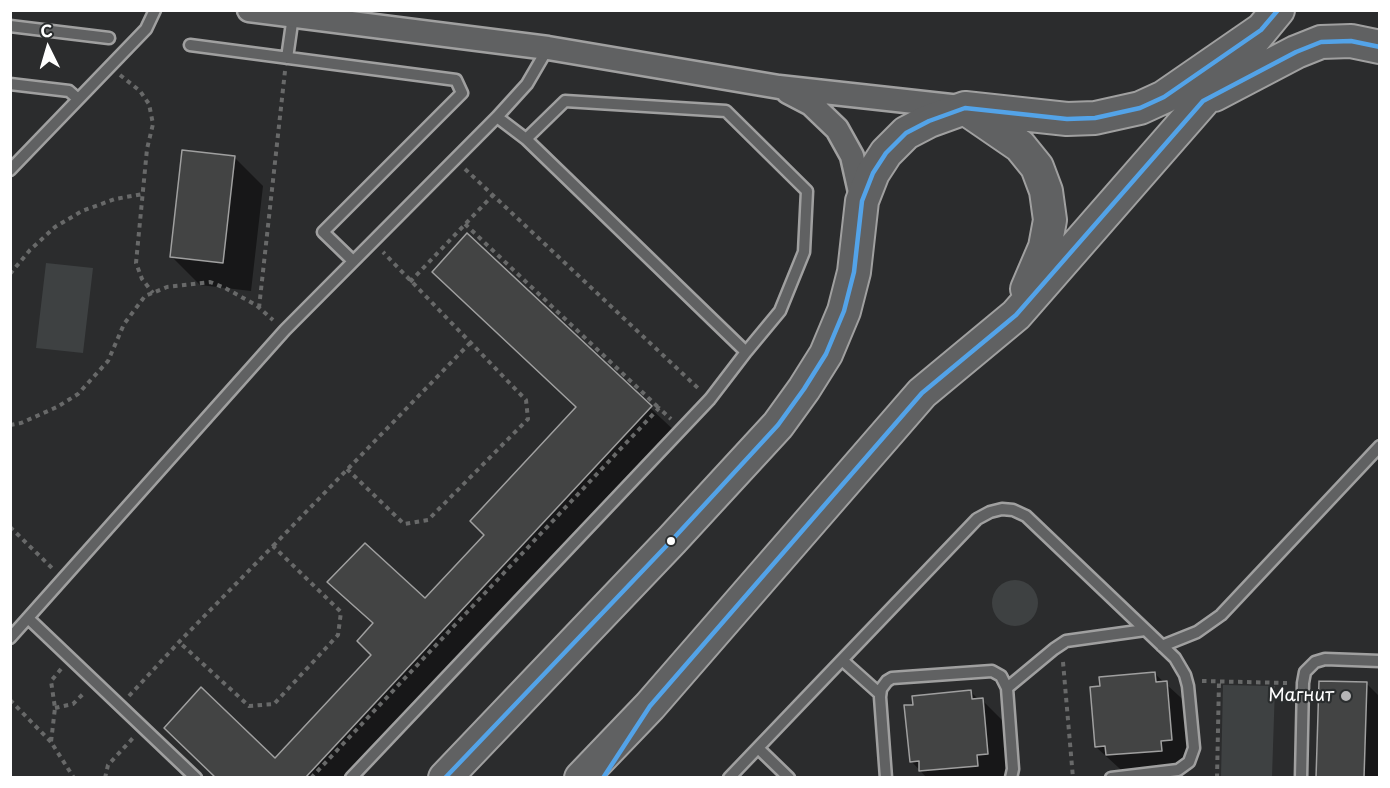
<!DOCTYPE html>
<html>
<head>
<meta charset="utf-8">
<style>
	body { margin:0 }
	#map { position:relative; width:1390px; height:788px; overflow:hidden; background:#2b2c2d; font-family:"Playpen Sans",sans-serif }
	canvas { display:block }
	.frame { position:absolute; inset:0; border:12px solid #fff; pointer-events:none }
	.north { position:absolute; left:18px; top:18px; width:60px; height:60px; -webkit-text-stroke:4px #2a2d2e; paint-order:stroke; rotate:355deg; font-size:16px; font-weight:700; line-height:24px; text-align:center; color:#fff }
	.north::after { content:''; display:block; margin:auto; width:21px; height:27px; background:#fff; clip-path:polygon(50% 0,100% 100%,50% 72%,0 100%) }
</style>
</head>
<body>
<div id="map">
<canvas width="1390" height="788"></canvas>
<div class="frame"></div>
<div class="north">С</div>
</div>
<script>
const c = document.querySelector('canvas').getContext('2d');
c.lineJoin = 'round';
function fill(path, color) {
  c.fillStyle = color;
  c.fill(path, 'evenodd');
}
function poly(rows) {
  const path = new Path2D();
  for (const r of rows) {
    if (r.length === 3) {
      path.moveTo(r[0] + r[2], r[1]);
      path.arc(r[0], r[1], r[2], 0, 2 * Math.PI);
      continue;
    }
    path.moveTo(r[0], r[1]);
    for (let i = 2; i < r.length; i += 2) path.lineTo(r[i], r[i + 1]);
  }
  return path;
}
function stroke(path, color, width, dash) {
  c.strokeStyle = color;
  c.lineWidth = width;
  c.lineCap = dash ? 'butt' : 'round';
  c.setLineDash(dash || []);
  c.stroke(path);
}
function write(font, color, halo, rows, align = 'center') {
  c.font = font + ' "Playpen Sans",sans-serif';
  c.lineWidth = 4.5;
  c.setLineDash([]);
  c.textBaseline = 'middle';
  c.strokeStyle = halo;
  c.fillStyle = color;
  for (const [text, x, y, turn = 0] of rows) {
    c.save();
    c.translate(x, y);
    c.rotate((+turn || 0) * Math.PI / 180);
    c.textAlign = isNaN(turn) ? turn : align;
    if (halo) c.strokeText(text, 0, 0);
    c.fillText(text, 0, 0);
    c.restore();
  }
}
fill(poly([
	[46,263,93,268,83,353,36,348],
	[1015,603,23],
	[1223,685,1275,686,1272,777,1221,777]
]), '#3e4142');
fill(poly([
	[235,158,263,186,251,291,200,285,171,256],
	[467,235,680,436,360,778,217,778,275,760,373,655,373,624,329,582,426,600,486,535,578,408,434,272],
	[1154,673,1190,706,1195,764,1184,765,1185,774,1130,778,1096,747],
	[1366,683,1380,697,1380,778,1318,778],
	[971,692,979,700,982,700,1006,724,1011,778,927,778,911,761]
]), '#0007');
const building = poly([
	[182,150,235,156,223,263,170,257,182,150],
	[467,233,652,406,305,778,216,778,164,728,201,687,275,758,371,655,357,641,373,623,327,582,365,543,425,598,484,535,470,521,576,407,432,272,467,233],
	[1155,672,1156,682,1167,681,1172,740,1161,741,1162,751,1106,755,1105,746,1095,747,1090,687,1100,686,1099,677,1155,672],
	[1319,681,1367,682,1364,778,1316,778,1319,681],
	[971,690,972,699,983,698,988,754,977,755,978,766,919,771,919,761,910,762,904,705,913,705,912,696,971,690]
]);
fill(building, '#434444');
stroke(building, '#a0a0a0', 1.5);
const lane = poly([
	[10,26,109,38],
	[190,45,456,80,462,93,323,232,353,261],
	[287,58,293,16],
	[10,84,69,91,78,99],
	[565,101,726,111,807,191,804,252,780,311,746,352,526,139,565,101],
	[497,117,526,139],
	[10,170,146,29,155,10],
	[29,619,196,778],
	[10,638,285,330,497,117,527,84,548,48],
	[1162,646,1197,632,1221,615,1380,446],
	[842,660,880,694],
	[1007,688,1054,649,1066,641,1145,630],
	[758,748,789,778],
	[351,778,710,399,746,352],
	[729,778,977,519,990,512,1002,509,1013,510,1026,516,1175,658,1185,675,1188,686,1194,748,1189,762,1178,770,1111,778],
	[886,778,880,697,881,689,887,681,892,678,992,671,1001,676,1007,688,1013,769,1011,778],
	[1301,778,1303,683,1305,672,1315,662,1325,659,1380,661]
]);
const street = poly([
	[249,10,548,48,779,87,960,107],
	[788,92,811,104,837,129,852,156,862,201]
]);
const secondary = poly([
	[1214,95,1296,52,1321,42,1351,41,1380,47],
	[969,111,1020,146,1037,167,1046,191,1050,220,1045,247,1027,289],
	[445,778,672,540,778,425,804,389,826,354,844,311,854,272,862,201,873,173,886,153,906,133,929,121,965,108,1067,119,1095,118,1140,108,1164,97,1261,30],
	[581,778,650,706,922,393,1016,315,1203,101,1278,10]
]);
stroke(lane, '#a0a0a0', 15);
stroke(street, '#a0a0a0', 27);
stroke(secondary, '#a0a0a0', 36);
stroke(poly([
	[120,75,140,91,149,104,153,124,147,149,136,263,142,279,153,293],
	[465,169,700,390],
	[465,224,659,408],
	[10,274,30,250,55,227,82,211,115,199,143,194],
	[410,282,493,195],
	[259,308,285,71],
	[10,425,21,423,57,407,78,394,108,361,124,324,145,296,167,287,210,282,225,288,256,305,273,320],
	[347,469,404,524,428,520,528,419,526,400,383,252],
	[10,527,53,569],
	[273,546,470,343],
	[1063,662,1073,778],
	[61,669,51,681,55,708,51,742,74,778],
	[1202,681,1287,683],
	[129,696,179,642,273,546,341,612,338,635,274,704,249,706,179,642],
	[10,700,51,742],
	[55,708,73,704,85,692],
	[105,778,108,765,133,738],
	[311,778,659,408,671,419],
	[1217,778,1219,681]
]), '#686969', 4, [4.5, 4.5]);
stroke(lane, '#606162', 10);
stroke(street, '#606162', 22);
stroke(secondary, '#606162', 32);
stroke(poly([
	[445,778,672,540,778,425,804,389,826,354,844,311,854,272,862,201,873,173,886,153,906,133,929,121,965,108,1067,119,1095,118,1140,108,1164,97,1261,30,1278,10],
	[603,778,650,706,922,393,1016,315,1203,101,1296,52,1321,42,1351,41,1380,47]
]), '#53a3e8', 4.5);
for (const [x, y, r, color] of [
	[671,541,5,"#fff"],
	[1346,696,6,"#b5b5b6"]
]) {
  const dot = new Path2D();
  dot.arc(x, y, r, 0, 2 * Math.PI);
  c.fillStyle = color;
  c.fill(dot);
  stroke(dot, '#2a2d2e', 2);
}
write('18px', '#fff', '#2a2d2e', [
	["Магнит",1334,696]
], 'right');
</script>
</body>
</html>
